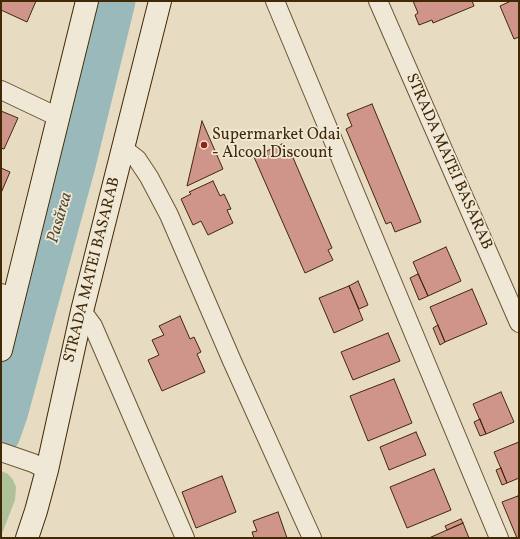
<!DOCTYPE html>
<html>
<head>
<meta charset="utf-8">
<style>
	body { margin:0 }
	#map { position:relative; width:520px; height:539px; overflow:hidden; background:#e7dbc2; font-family:Vollkorn,serif }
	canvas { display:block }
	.frame { position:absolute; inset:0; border:2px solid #412905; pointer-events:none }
</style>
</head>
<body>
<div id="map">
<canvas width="520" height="539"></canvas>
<div class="frame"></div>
</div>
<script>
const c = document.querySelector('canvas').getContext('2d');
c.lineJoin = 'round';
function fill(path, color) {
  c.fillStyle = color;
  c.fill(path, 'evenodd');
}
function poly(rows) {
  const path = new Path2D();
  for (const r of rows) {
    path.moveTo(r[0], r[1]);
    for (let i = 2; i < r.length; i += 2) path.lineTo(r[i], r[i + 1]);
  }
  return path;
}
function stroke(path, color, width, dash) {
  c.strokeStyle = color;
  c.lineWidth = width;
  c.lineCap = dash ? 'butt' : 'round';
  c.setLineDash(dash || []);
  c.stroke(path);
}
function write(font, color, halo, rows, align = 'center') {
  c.font = font + ' Vollkorn,serif';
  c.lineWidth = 3.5;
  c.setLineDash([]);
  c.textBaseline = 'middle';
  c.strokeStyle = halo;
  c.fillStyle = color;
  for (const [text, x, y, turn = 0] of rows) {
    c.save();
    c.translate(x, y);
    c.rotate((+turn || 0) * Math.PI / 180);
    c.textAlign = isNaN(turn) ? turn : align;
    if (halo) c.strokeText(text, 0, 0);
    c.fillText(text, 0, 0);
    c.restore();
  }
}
fill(poly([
	[1,471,8,474,13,480,16,487,15,500,1,536]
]), '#afc198');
stroke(poly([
	[1,434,9,411,76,165,116,1]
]), '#99b9bb', 39);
const building = poly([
	[1,1,36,1,27,22,1,10,1,1],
	[413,1,472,1,474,6,433,23,432,20,419,25,415,15,418,13,413,1],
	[511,1,519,1,519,37,514,39,500,6,511,1],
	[372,104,421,222,395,232,391,222,386,224,346,129,352,126,347,114,372,104],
	[1,111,18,118,4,149,1,148,1,111],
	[202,121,223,169,187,186,202,121],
	[282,144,287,155,291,153,332,248,328,250,333,260,305,273,254,157,282,144],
	[1,168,10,172,1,193,1,168],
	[213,181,220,196,224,194,231,209,227,210,233,223,208,235,201,221,193,225,181,199,191,194,189,192,213,181],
	[446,247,461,281,428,296,413,262,446,247],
	[418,274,428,296,419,300,410,278,418,274],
	[358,281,368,305,359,309,349,286,358,281],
	[349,286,363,320,334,333,319,298,349,286],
	[472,289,487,324,445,342,430,307,472,289],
	[180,316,190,339,194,337,201,352,197,354,205,372,162,391,148,360,159,355,152,340,164,335,159,326,180,316],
	[438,325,445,342,440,345,433,328,438,325],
	[388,333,400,361,353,380,341,352,388,333],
	[394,379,412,423,368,441,350,396,394,379],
	[501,392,514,422,486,434,473,404,501,392],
	[480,419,486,434,480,436,474,422,480,419],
	[416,432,426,455,389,470,380,447,416,432],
	[519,442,519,478,507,483,494,452,519,442],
	[501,468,507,483,502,485,496,470,501,468],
	[434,469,451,510,407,528,390,487,434,469],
	[222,476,236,512,196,528,182,492,222,476],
	[518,496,519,499,519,538,517,538,502,502,518,496],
	[278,512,287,538,254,538,252,532,257,531,253,521,278,512],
	[461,519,463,523,447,530,445,526,461,519],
	[463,523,469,538,429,538,447,530,463,523]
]);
fill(building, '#cf958a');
stroke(building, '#412905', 1);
const street = poly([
	[275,1,499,538],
	[378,1,519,323],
	[1,90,58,117],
	[123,148,137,159,149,177,169,215,232,361,312,538],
	[1,293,14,298],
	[82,311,93,326,185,538],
	[1,452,33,463,47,470]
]);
const secondary = poly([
	[1,350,87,1],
	[27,538,36,511,47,470,82,311,160,1]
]);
stroke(street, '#6a5634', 20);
stroke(secondary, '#412905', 24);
stroke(street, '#efe8d7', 18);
stroke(secondary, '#efe8d7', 22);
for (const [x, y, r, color] of [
	[204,145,4,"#8f2418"]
]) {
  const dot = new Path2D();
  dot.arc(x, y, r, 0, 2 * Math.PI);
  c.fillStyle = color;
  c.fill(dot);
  stroke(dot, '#efe8d7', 1.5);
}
write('16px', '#412905', '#efe8d7', [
	["Supermarket Odai",212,136],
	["- Alcool Discount",212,154]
], 'left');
write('16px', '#412905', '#efe8d7', [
	["STRADA MATEI BASARAB",448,162,66],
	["STRADA MATEI BASARAB",93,270,-76]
]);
write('italic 17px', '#574d32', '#efe8d7', [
	["Pasărea",61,218,-74]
]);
</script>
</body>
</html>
